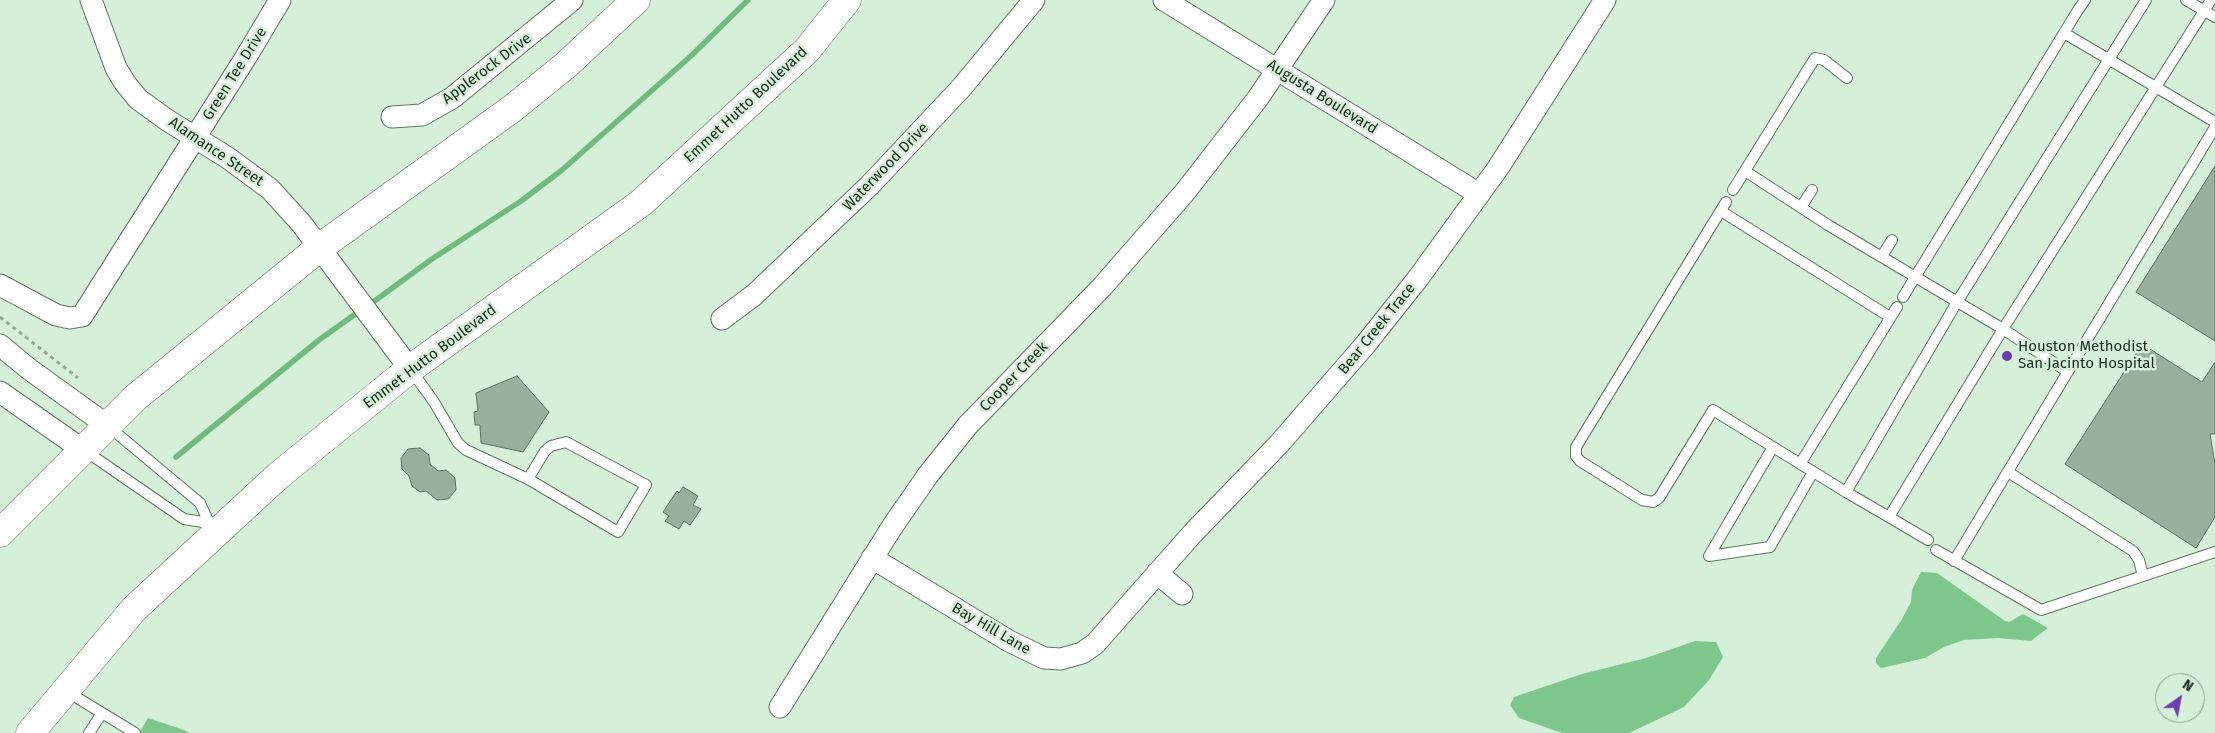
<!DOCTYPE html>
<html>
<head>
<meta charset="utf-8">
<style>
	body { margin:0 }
	#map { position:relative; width:2215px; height:733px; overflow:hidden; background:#d5efd9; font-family:"Fira Sans",sans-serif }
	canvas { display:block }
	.north { position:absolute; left:2155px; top:673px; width:50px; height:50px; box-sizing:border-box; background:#d5efd9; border:1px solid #8c9f8f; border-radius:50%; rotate:33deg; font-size:14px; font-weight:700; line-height:20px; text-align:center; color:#1f2820 }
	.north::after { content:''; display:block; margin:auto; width:18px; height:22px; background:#6e3bb2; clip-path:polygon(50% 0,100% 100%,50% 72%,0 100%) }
</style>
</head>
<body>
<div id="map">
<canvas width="2215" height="733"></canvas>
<div class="north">N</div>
</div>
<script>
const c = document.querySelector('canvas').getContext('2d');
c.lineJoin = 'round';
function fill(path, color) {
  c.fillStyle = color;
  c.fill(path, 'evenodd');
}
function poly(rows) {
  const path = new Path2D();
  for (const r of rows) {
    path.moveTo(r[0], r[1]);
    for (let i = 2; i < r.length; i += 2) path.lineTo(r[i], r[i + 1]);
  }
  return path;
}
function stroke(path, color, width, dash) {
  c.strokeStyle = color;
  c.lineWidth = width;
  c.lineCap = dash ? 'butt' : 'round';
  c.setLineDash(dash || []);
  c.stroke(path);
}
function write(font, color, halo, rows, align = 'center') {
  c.font = font + ' "Fira Sans",sans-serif';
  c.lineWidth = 5;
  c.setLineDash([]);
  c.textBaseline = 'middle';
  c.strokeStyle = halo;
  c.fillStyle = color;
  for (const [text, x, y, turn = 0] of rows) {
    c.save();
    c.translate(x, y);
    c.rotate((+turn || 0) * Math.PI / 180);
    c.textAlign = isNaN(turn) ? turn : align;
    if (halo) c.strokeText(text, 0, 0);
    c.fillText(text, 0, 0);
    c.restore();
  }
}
fill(poly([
	[1921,572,1937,573,2005,621,2009,622,2023,614,2048,628,2031,641,1998,638,1964,640,1944,647,1925,658,1881,668,1876,663,1876,658,1902,619,1911,602,1912,590],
	[1695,641,1716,642,1723,657,1709,680,1684,707,1629,733,1562,733,1519,718,1510,705,1514,697,1582,674,1646,658],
	[148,718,184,730,190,733,139,733]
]), '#7dc78c');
stroke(poly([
	[369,305,432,259,521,201,562,170,692,55,748,0],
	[176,457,319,340,361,310]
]), '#70ba7f', 5.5);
const building = poly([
	[2215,166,2215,341,2136,292,2215,166],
	[2142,344,2202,382,2215,362,2215,434,2210,434,2215,464,2215,517,2196,548,2065,464,2142,344],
	[517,376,549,412,523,452,481,443,480,425,475,425,474,412,478,411,476,393,517,376],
	[420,448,429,455,430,464,438,471,446,470,455,478,456,490,448,499,437,500,426,491,420,492,412,486,409,476,402,469,401,458,408,449,420,448],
	[683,487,698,496,693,505,701,509,690,525,684,521,679,529,665,521,669,516,663,512,677,491,679,493,683,487]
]);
fill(building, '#97b09b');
stroke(building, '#5b725f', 1);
const lane = poly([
	[2146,0,1957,302,1846,492,1889,517,2003,329,2211,0],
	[2186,0,2215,17],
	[2064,33,2215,122],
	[1745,171,1828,225,2003,329,2068,372],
	[1733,190,1815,58,1824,60,1847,78],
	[1726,202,1576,447,1576,456,1580,461,1642,500,1653,502,1659,498,1713,410,1846,492],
	[1801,207,1812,190],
	[1721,211,1890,317],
	[1882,256,1892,240],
	[1903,297,2078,10,2085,0],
	[411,370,434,402,458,443,466,450,528,479,618,532,646,485,566,442,551,446,545,451,528,479],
	[108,426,200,503,209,523,217,531],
	[1773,447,1709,556,1770,547,1813,472],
	[84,450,184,519,209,523],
	[1800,464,1897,307],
	[2008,472,2133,551,2139,560,2143,576],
	[1889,517,1928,540],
	[1936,550,2041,610,2215,552],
	[1954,561,2215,127],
	[66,691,135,733],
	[89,733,102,713]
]);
const street = poly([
	[91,0,116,68,125,83,138,99,167,120,228,158,270,189,301,223,410,369],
	[1164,0,1479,194],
	[392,117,422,115,452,98,572,0],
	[0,285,56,315,70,318,82,316,246,57,280,0],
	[722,319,754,295,870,185,962,87,1034,0],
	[0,345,29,369,108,426],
	[0,392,83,450],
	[872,558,1009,641,1044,658,1061,659,1082,653,1095,644,1193,533,1279,444,1365,345,1419,277,1498,168,1605,0],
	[1157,573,1182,594],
	[780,707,892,527,928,475,968,425,1102,287,1185,192,1258,98,1324,0]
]);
const secondary = poly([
	[0,533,135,398,319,248,513,108,566,65,636,0],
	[30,733,134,609,278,476,410,369,641,203,807,50,847,0]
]);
stroke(lane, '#607763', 12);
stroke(street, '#607763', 23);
stroke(secondary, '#607763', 29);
stroke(poly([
	[0,317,78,378]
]), '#93a796', 3, [4, 4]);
stroke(lane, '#fff', 10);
stroke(street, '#fff', 21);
stroke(secondary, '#fff', 28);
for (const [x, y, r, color] of [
	[2007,356,6,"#6e3bb2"]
]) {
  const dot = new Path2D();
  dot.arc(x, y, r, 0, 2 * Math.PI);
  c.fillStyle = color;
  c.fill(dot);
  stroke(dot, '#d5efd9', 2);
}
write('15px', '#1f2820', '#d5efd9', [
	["Applerock Drive",487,69,-37],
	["Green Tee Drive",235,74,-58],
	["Augusta Boulevard",1322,97,32],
	["Emmet Hutto Boulevard",746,105,-43],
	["Alamance Street",216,152,34],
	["Waterwood Drive",886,167,-46],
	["Bear Creek Trace",1377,329,-51],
	["Emmet Hutto Boulevard",430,357,-37],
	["Cooper Creek",1014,377,-46],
	["Bay Hill Lane",991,629,30]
]);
write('15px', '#1f2820', '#d5efd9', [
	["Houston Methodist",2018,347],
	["San Jacinto Hospital",2018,364]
], 'left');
</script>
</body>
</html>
